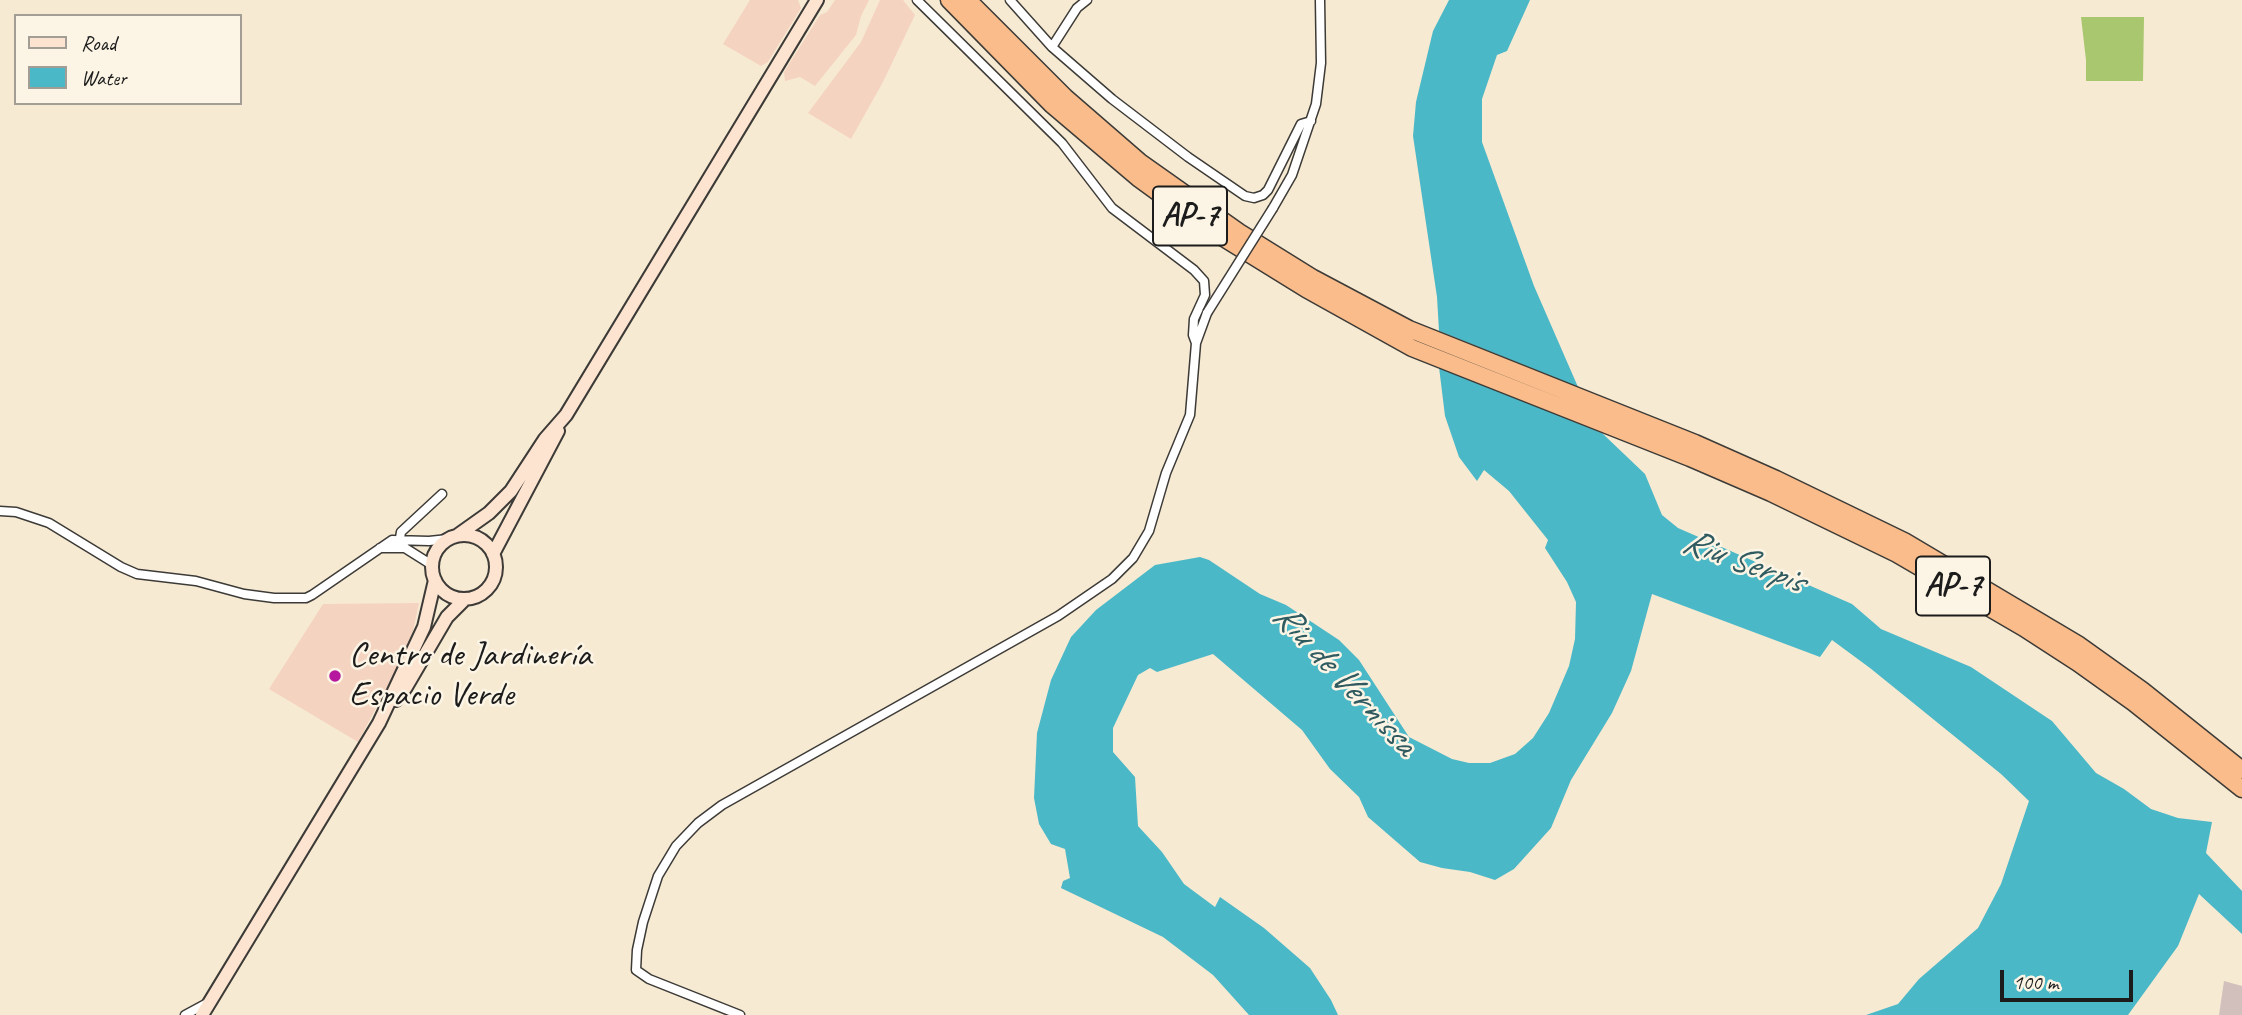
<!DOCTYPE html>
<html>
<head>
<meta charset="utf-8">
<style>
	body { margin:0 }
	#map { position:relative; width:2242px; height:1015px; overflow:hidden; background:#f7ead3; font-family:Caveat,sans-serif }
	canvas { display:block }
	.legend { position:absolute; left:14px; top:14px; width:228px; height:91px; box-sizing:border-box; background:#fcf5e5; border:2px solid #a29e95; margin:0; padding:9px 12px; list-style:none; font-size:21px; color:#1c1c1c }
	.legend li { display:flex; align-items:center; gap:14px; height:35px }
	.legend b { width:35px; border:2px solid #a29e95 }
	.scale { position:absolute; left:2000px; top:970px; width:133px; height:32px; box-sizing:border-box; border:4px solid #1c1c1c; border-top:0; padding-left:9px; font-size:21px; line-height:24px; white-space:nowrap; color:#1c1c1c; -webkit-text-stroke:5px #fcf5e5; paint-order:stroke }
</style>
</head>
<body>
<div id="map">
<canvas width="2242" height="1015"></canvas>
<ul class="legend">
<li><b style="height:9px;background:#fde4d0"></b>Road</li>
<li><b style="height:19px;background:#4bb8c7"></b>Water</li>
</ul>
<div class="scale">100 m</div>
</div>
<script>
const c = document.querySelector('canvas').getContext('2d');
c.lineJoin = 'round';
function fill(path, color) {
  c.fillStyle = color;
  c.fill(path, 'evenodd');
}
function poly(rows) {
  const path = new Path2D();
  for (const r of rows) {
    if (r.length === 3) {
      path.moveTo(r[0] + r[2], r[1]);
      path.arc(r[0], r[1], r[2], 0, 2 * Math.PI);
      continue;
    }
    path.moveTo(r[0], r[1]);
    for (let i = 2; i < r.length; i += 2) path.lineTo(r[i], r[i + 1]);
  }
  return path;
}
function stroke(path, color, width, dash) {
  c.strokeStyle = color;
  c.lineWidth = width;
  c.lineCap = dash ? 'butt' : 'round';
  c.setLineDash(dash || []);
  c.stroke(path);
}
function write(font, color, halo, rows, align = 'center') {
  c.font = font + ' Caveat,sans-serif';
  c.lineWidth = 5;
  c.setLineDash([]);
  c.textBaseline = 'middle';
  c.strokeStyle = halo;
  c.fillStyle = color;
  for (const [text, x, y, turn = 0] of rows) {
    c.save();
    c.translate(x, y);
    c.rotate((+turn || 0) * Math.PI / 180);
    c.textAlign = isNaN(turn) ? turn : align;
    if (halo) c.strokeText(text, 0, 0);
    c.fillText(text, 0, 0);
    c.restore();
  }
}
fill(poly([
	[750,0,798,0,801,8,768,62,761,66,723,44],
	[835,0,869,0,861,16,856,35,815,86,800,77,785,81,784,72,820,15,827,12],
	[880,0,903,0,915,15,883,82,851,139,808,113,861,42],
	[419,603,413,631,403,657,358,742,269,689,323,604]
]), '#f5d3c1');
fill(poly([
	[2224,981,2242,986,2242,1015,2219,1015]
]), '#d1c0bc');
fill(poly([
	[2081,17,2144,17,2143,81,2086,81,2086,60]
]), '#a8c76e');
fill(poly([
	[1449,0,1530,0,1507,51,1497,55,1482,99,1482,142,1534,286,1578,387,1439,331,1437,297,1413,136,1416,102,1433,31],
	[1439,367,1602,433,1645,474,1662,515,1678,528,1852,604,1881,629,1971,667,2052,721,2096,773,2124,789,2151,809,2178,818,2212,822,2206,853,2242,891,2242,934,2199,894,2178,946,2128,1015,1866,1015,1898,1004,1919,979,1978,928,2001,884,2029,801,2001,774,1870,668,1832,640,1820,657,1652,594,1631,671,1612,713,1571,780,1551,828,1514,869,1495,880,1470,872,1442,868,1420,862,1368,817,1359,797,1330,769,1302,730,1213,654,1157,672,1150,668,1138,675,1113,728,1113,752,1135,777,1138,826,1162,852,1184,884,1215,907,1220,897,1264,928,1310,968,1331,1000,1338,1015,1249,1015,1213,975,1163,937,1061,888,1063,881,1070,878,1065,849,1051,844,1039,824,1034,798,1037,733,1051,680,1071,637,1096,610,1155,565,1200,557,1209,560,1260,594,1286,605,1339,640,1359,660,1409,737,1452,759,1469,763,1490,763,1515,754,1533,738,1549,713,1569,666,1575,639,1576,602,1567,582,1545,548,1548,540,1509,491,1484,470,1477,481,1459,457,1445,416]
]), '#4bb8c7');
const street = poly([
	[1010,0,1052,47,1112,99,1188,157,1245,196,1254,198,1263,195,1268,190,1301,124,1311,121],
	[1052,47,1077,8,1087,0],
	[1273,208,1292,175,1316,104,1321,63,1320,0],
	[1196,343,1207,313],
	[0,511,16,512,49,523,121,567,137,574,196,581,244,594,274,598,306,598,312,595,392,540,429,541,448,539],
	[400,538,401,532,442,494],
	[400,538,405,548,432,565],
	[380,548,405,548],
	[185,1015,211,1001],
	[740,1015,649,979,636,970,637,950,643,922,658,876,676,846,698,823,722,805,1058,616,1112,579,1133,558,1149,531,1166,473,1190,415,1196,343,1193,335,1194,319,1205,295,1204,281,1194,270,1112,208,1062,143,917,0]
]);
const secondary = poly([
	[458,535,489,513,511,491,545,439,566,415,817,0],
	[464,567,32],
	[493,554,558,431],
	[396,700,406,687,447,617,465,599],
	[202,1015,379,723,424,627,435,580]
]);
const highway = poly([
	[949,0,1052,105,1138,178,1204,226,1306,289,1412,348,1690,458,1771,493,1897,554,2024,628,2078,663,2134,703,2242,789],
	[968,0,1065,97,1140,162,1239,232,1313,278,1409,329,1695,443,1776,479,1904,541,2079,645,2142,690,2242,770]
]);
stroke(street, '#3d3b37', 11);
stroke(secondary, '#3d3b37', 16);
stroke(highway, '#3d3b37', 19);
stroke(street, '#fff', 8);
stroke(secondary, '#fde4d0', 12);
stroke(highway, '#f9bc8a', 16);
const streetBridge = poly([
	[1207,313,1273,208]
]);
stroke(streetBridge, '#3d3b37', 11, []);
stroke(streetBridge, '#fff', 8);
for (const [x, y, r, color] of [
	[335,676,7,"#b5179e"]
]) {
  const dot = new Path2D();
  dot.arc(x, y, r, 0, 2 * Math.PI);
  c.fillStyle = color;
  c.fill(dot);
  stroke(dot, '#fcf5e5', 2.5);
}
for (const [x, y, w] of [
	[1190,216,74],
	[1953,586,74]
]) {
  const box = new Path2D();
  box.roundRect(x - w / 2, y - 29.5, w, 59, 5);
  c.fillStyle = '#fcf5e5';
  c.fill(box);
  stroke(box, '#1c1c1c', 2);
}
write('bold 33px', '#1c1c1c', null, [
	["AP-7",1190,216],
	["AP-7",1953,586]
]);
write('35px', '#1c1c1c', '#fcf5e5', [
	["Centro de Jardinería",349,656],
	["Espacio Verde",349,696]
], 'left');
write('italic 37px', '#2f5a60', '#fcf5e5', [
	["Riu Serpis",1743,562,20],
	["Riu de Vernissa",1344,680,47]
]);
</script>
</body>
</html>
